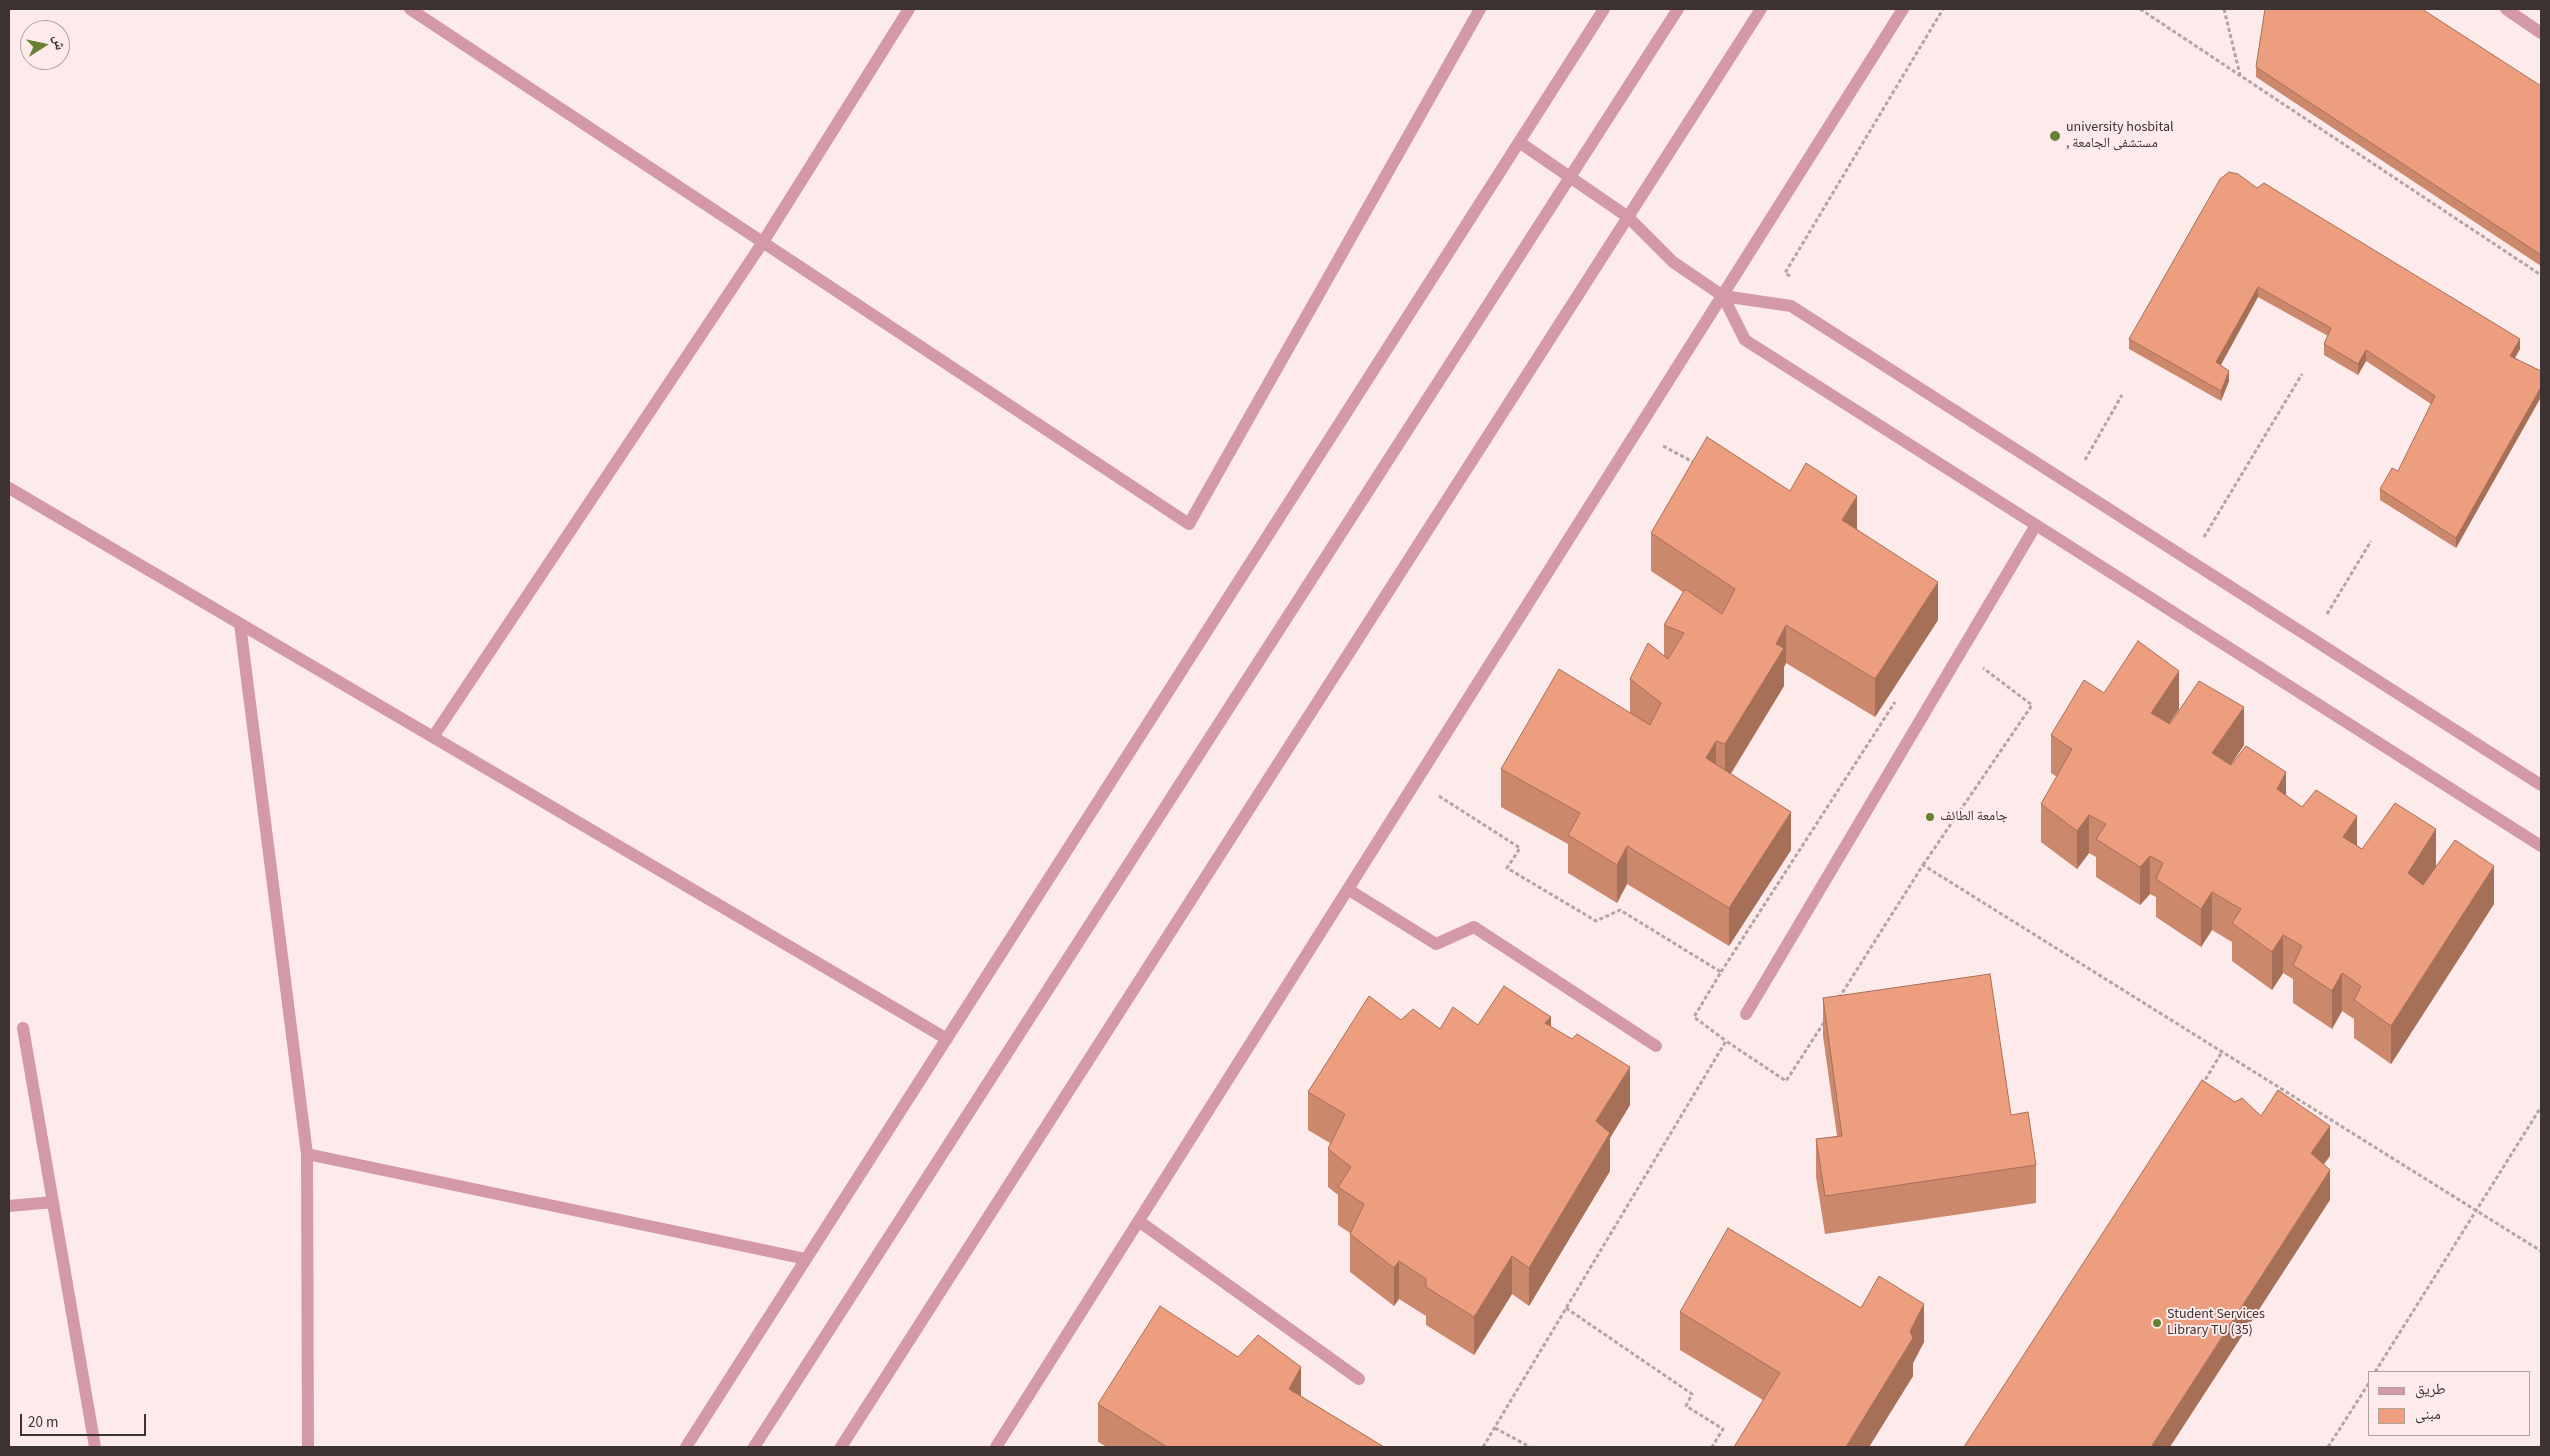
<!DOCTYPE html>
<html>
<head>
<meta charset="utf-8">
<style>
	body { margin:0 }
	#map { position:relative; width:2550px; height:1456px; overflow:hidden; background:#fcebea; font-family:"Source Sans 3","Noto Naskh Arabic",sans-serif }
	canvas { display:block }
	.frame { position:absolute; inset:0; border:10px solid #3c3231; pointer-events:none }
	.legend { position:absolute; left:2368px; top:1371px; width:162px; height:65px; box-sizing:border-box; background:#fcebea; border:1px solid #afa1a0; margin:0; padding:6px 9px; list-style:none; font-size:15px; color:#3c3231 }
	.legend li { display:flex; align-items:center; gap:10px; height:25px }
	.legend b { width:25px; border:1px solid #afa1a0 }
	.north { position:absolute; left:20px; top:20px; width:50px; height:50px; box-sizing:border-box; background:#fcebea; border:1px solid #afa1a0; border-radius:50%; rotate:80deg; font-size:14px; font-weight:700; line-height:20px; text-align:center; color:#3c3231 }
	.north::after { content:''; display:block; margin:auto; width:18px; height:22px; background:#688033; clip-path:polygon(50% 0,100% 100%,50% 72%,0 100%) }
	.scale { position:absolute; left:20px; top:1414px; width:126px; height:22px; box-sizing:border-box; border:2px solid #3c3231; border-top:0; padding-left:6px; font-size:15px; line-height:18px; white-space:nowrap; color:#3c3231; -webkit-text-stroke:4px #fcebea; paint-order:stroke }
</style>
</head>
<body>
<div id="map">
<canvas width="2550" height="1456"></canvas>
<div class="frame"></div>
<ul class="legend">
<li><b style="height:6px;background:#d499a8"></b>طريق</li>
<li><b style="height:14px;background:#ed9e7e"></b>مبنى</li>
</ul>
<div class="north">ش</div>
<div class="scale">20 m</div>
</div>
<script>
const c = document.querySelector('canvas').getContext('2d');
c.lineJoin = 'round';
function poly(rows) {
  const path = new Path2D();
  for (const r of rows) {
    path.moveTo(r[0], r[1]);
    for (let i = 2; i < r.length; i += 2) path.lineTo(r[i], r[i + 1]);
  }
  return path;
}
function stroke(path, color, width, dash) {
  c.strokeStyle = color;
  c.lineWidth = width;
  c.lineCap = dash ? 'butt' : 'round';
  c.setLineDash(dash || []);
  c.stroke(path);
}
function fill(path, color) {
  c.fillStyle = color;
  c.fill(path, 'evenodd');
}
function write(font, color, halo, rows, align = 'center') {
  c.font = font + ' "Source Sans 3","Noto Naskh Arabic",sans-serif';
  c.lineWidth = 4;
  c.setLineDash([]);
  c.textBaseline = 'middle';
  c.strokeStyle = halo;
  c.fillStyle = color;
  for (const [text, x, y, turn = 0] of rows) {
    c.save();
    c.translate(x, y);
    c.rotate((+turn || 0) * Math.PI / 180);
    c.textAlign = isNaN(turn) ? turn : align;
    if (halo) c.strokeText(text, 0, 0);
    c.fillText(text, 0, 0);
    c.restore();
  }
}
stroke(poly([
	[2140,9,2541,275],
	[2224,9,2240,75],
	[1790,276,1785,273,1943,9],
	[1663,446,1695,463],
	[2085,460,2122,395],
	[2204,537,2302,374],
	[2327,614,2371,541],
	[1439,796,1520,848,1507,868,1596,921,1620,910,1721,972,1694,1017,1726,1041],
	[1923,865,2032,705,1983,668],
	[1721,972,1895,702],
	[1839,998,1923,865,2541,1251],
	[2202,1085,2222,1052],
	[1566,1308,1692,1394,1686,1406,1723,1429,1712,1447],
	[2375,1372,2541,1107],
	[1495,1428,1530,1447],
	[1483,1447,1726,1041,1786,1081,1825,1021],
	[2328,1447,2369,1383]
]), '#b3a5a4', 3, [4, 2.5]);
stroke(poly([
	[410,9,1189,524,1480,9],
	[2506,9,2541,33],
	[1519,142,1628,217,1673,262,1723,296,1791,306,2541,785],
	[1723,296,1745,340,2541,846],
	[9,488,947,1039],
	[240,624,307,1154,308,1447],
	[433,737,763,242,909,9],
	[1349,890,1436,944,1474,927,1656,1046],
	[1746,1014,2036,525],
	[23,1028,95,1447],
	[307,1154,806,1259],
	[9,1206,53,1202],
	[1140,1222,1359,1379],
	[686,1447,1604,9],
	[754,1447,1678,9],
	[841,1447,1761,9],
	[996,1447,1903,9]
]), '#d499a8', 12);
fill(poly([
	[2256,67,2541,86,2541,266,2256,77],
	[2257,188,2520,349,2515,358,2541,371,2541,397,2456,548,2380,500,2380,489,2398,471,2431,404,2366,361,2358,375,2324,355,2324,344,2328,336,2258,297,2221,365,2229,381,2221,401,2129,349,2129,339],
	[1790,491,1857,529,1938,620,1875,717,1786,663,1784,667,1784,686,1731,774,1791,850,1729,946,1627,884,1617,903,1568,873,1568,844,1501,807,1501,769,1630,713,1630,679,1664,655,1664,625,1683,592,1651,571,1651,533],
	[2104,693,2179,709,2169,724,2244,745,2231,765,2286,795,2362,849,2436,866,2494,904,2391,1064,2354,1038,2354,1019,2342,1011,2332,1029,2293,1003,2293,979,2283,973,2272,990,2232,961,2232,942,2212,930,2201,947,2156,917,2156,897,2150,894,2140,905,2096,877,2096,857,2089,853,2077,869,2041,842,2041,804,2057,777,2051,773,2051,735],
	[1823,998,2011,1115,2036,1165,2036,1203,1825,1234,1816,1177,1816,1139,1837,1136,1823,1036],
	[1401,1020,1440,1029,1478,1025,1551,1027,1630,1105,1610,1138,1610,1171,1529,1306,1512,1294,1474,1355,1426,1325,1426,1316,1399,1299,1394,1306,1350,1272,1350,1233,1338,1225,1338,1195,1328,1187,1328,1149,1330,1143,1308,1130,1308,1092],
	[1861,1308,1924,1342,1913,1363,1913,1376,1869,1447,1734,1447,1763,1400,1680,1350,1680,1312],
	[1301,1396,1384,1447,1107,1447,1098,1442,1098,1404]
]), '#cc886c');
fill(poly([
	[2258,287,2258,297,2216,373,2216,362],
	[2520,339,2520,349,2510,366,2510,356],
	[2366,350,2366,361,2358,375,2358,364],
	[2229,371,2229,381,2221,401,2221,391],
	[2541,387,2541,397,2456,548,2456,538],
	[1857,496,1857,534,1842,520],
	[1938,582,1938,620,1875,717,1875,679],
	[1786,625,1786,663,1784,667,1784,686,1725,782,1725,744],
	[2179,671,2179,709,2151,751,2151,713],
	[2244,707,2244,745,2212,791,2212,753],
	[1716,741,1716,779,1706,758],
	[2286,772,2286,810,2277,789],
	[1791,812,1791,850,1729,946,1729,908],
	[2089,815,2089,853,2077,869,2077,831],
	[2357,816,2357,854,2343,837],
	[2436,829,2436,867,2408,911,2408,873],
	[1627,846,1627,884,1617,903,1617,865],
	[2150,856,2150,894,2140,905,2140,867],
	[2494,866,2494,904,2391,1064,2391,1026],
	[2212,892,2212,930,2201,947,2201,909],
	[2283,935,2283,973,2272,990,2272,952],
	[2342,973,2342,1011,2332,1029,2332,991],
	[1551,1017,1551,1055,1545,1023],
	[1630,1067,1630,1105,1610,1138,1610,1171,1529,1306,1529,1268,1596,1121],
	[2330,1126,2330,1156,2311,1182,2311,1153],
	[2330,1170,2330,1200,2170,1447,2151,1447],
	[1512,1256,1512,1294,1474,1355,1474,1317],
	[1399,1261,1399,1299,1394,1306,1394,1268],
	[1924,1304,1924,1342,1913,1363,1913,1376,1869,1447,1846,1447,1910,1331],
	[1301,1367,1301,1405,1289,1389]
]), '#a66f58');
const building = poly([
	[2265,9,2422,9,2541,86,2541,255,2256,67,2265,9],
	[2229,172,2238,174,2257,188,2264,183,2520,339,2510,356,2541,371,2541,387,2456,538,2380,489,2392,468,2398,471,2435,396,2366,350,2358,364,2324,344,2331,328,2258,287,2216,362,2229,371,2221,391,2129,339,2220,179,2229,172],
	[1707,437,1790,491,1806,463,1857,496,1842,520,1938,582,1875,679,1786,625,1776,644,1784,648,1725,744,1716,741,1706,758,1791,812,1729,908,1627,846,1617,865,1568,835,1580,813,1501,769,1559,669,1650,725,1661,703,1630,679,1648,643,1668,659,1684,633,1664,625,1685,589,1722,614,1735,589,1651,533,1707,437],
	[2138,641,2179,671,2151,713,2170,724,2199,681,2244,707,2212,753,2231,765,2246,746,2286,772,2277,789,2302,807,2316,790,2357,816,2343,837,2362,849,2395,803,2436,829,2408,873,2423,885,2455,840,2494,866,2391,1026,2354,1000,2361,986,2342,973,2332,991,2293,965,2302,946,2283,935,2272,952,2232,923,2241,909,2212,892,2201,909,2156,879,2163,863,2150,856,2140,867,2096,839,2106,824,2089,815,2077,831,2041,804,2072,749,2051,735,2084,680,2104,693,2138,641],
	[1990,974,2011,1115,2028,1112,2036,1165,1825,1196,1816,1139,1842,1136,1823,998,1990,974],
	[1504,986,1551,1017,1545,1023,1572,1039,1577,1034,1630,1067,1596,1121,1610,1133,1529,1268,1512,1256,1474,1317,1426,1287,1426,1279,1399,1261,1394,1268,1350,1234,1364,1204,1338,1187,1351,1167,1328,1149,1345,1114,1308,1092,1369,996,1401,1020,1413,1009,1440,1029,1453,1007,1478,1025,1504,986],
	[2202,1080,2235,1102,2242,1098,2261,1116,2278,1090,2330,1126,2311,1153,2330,1170,2151,1447,1964,1447,2202,1080],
	[1728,1228,1861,1308,1879,1276,1924,1304,1910,1331,1913,1338,1846,1447,1734,1447,1780,1373,1680,1312,1728,1228],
	[1160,1306,1238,1357,1258,1335,1301,1367,1289,1389,1384,1447,1167,1447,1098,1404,1160,1306]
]);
fill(building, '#ed9e7e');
stroke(building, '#a66f58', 1);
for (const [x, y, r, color] of [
	[2055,136,6,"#688033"],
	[1930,817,5,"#688033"],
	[2157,1323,5,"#688033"]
]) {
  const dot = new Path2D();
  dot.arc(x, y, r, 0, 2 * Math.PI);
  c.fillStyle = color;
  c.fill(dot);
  stroke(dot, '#fcebea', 2);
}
write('14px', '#3c3231', '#fcebea', [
	["university hosbital",2066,128],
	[", مستشفى الجامعة",2066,144],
	["جامعة الطائف",1940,817],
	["Student Services",2167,1315],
	["Library TU (35)",2167,1331]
], 'left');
</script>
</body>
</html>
